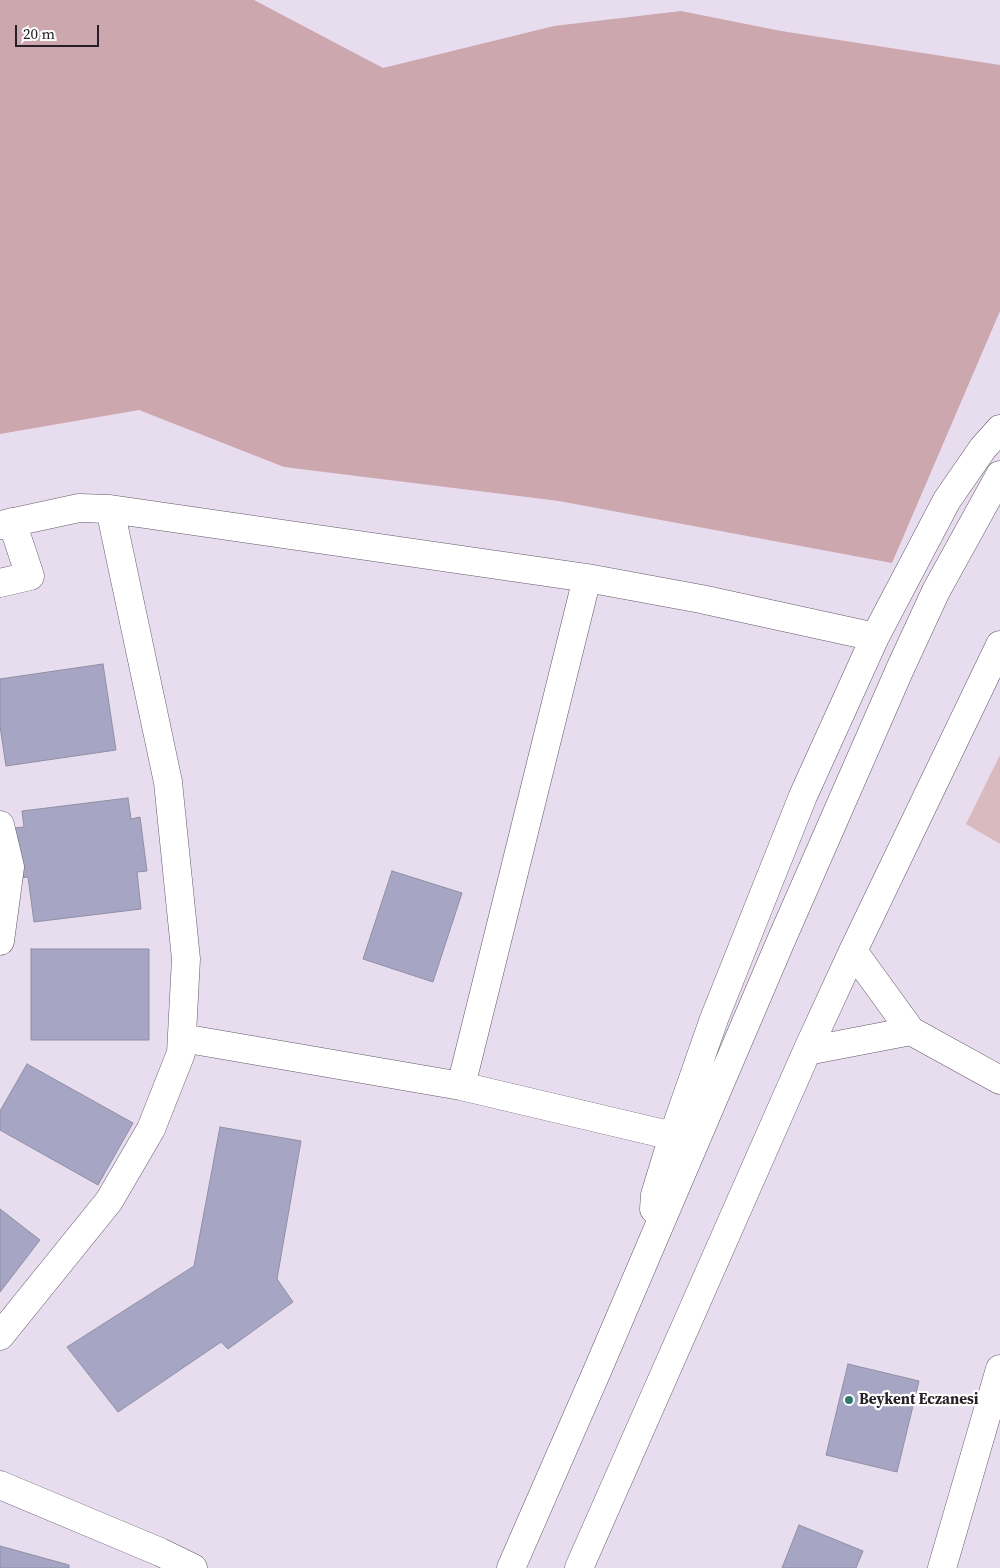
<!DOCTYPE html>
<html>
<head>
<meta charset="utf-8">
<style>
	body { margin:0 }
	#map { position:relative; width:1000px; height:1568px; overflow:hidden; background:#e8dcef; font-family:"Source Serif 4",serif }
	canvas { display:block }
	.scale { position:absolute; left:15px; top:25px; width:84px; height:22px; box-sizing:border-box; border:2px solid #252027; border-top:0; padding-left:6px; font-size:15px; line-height:18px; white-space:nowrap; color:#252027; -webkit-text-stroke:4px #fff; paint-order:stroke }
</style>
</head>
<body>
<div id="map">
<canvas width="1000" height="1568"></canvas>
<div class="scale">20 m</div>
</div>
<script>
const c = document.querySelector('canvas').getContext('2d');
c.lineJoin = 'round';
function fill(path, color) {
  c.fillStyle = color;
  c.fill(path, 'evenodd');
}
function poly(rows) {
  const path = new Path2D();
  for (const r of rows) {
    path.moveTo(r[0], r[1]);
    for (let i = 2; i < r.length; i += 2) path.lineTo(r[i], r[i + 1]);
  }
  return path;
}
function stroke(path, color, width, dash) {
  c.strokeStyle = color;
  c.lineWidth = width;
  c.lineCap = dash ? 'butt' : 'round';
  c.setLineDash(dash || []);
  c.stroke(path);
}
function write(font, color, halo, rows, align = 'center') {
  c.font = font + ' "Source Serif 4",serif';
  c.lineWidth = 4.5;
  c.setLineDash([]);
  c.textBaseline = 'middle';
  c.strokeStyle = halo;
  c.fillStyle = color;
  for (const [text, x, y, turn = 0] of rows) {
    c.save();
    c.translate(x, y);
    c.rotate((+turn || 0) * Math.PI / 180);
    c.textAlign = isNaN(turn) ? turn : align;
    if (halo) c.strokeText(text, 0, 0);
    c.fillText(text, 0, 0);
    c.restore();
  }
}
fill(poly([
	[1000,755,1000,844,966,824]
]), '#d8babf');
fill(poly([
	[0,0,254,0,383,68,554,26,681,11,781,31,1000,65,1000,311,892,563,559,501,284,467,139,410,0,434]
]), '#cca7ad');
const building = poly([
	[103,664,116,750,6,766,0,726,0,679,103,664],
	[128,798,131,819,140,817,147,871,137,872,141,909,34,922,28,877,21,878,14,828,24,827,22,811,128,798],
	[392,871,462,893,433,982,363,959,392,871],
	[31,949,149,949,149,1040,31,1040,31,949],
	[27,1064,133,1123,98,1185,0,1130,0,1111,27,1064],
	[220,1127,301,1141,277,1279,293,1302,228,1349,221,1342,118,1412,67,1347,194,1266,220,1127],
	[0,1209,40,1240,0,1292,0,1209],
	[848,1364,919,1381,897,1472,826,1455,848,1364],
	[799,1525,863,1551,856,1568,782,1568,799,1525],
	[0,1546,69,1565,69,1568,0,1568,0,1546]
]);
fill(building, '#a6a5c4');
stroke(building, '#908fa3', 1);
const minor = poly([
	[0,525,79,508,110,509,587,578,701,599,875,637],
	[0,583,30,576,12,522],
	[0,825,10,867,0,941],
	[853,951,911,1031,1000,1080],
	[182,1038,461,1086,673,1136],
	[807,1051,911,1031],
	[461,1086,587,578],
	[654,1209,655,1195,673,1136,714,1019,803,796,875,637,947,500,983,448,1000,429],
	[0,1336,109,1201,151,1129,181,1053,186,959,168,782,110,509],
	[0,1485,160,1552,193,1568],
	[511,1568,598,1369,780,943,900,669,936,591,1000,475],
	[579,1568,807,1051,853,951,1000,645],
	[942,1568,1000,1369]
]);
stroke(minor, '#635969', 29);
stroke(minor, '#fff', 28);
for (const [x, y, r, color] of [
	[849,1400,5,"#32786d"]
]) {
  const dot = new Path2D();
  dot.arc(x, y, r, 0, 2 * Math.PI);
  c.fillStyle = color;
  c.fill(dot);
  stroke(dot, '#fff', 2);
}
write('bold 15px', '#252027', '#fff', [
	["Beykent Eczanesi",859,1400]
], 'left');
</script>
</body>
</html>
